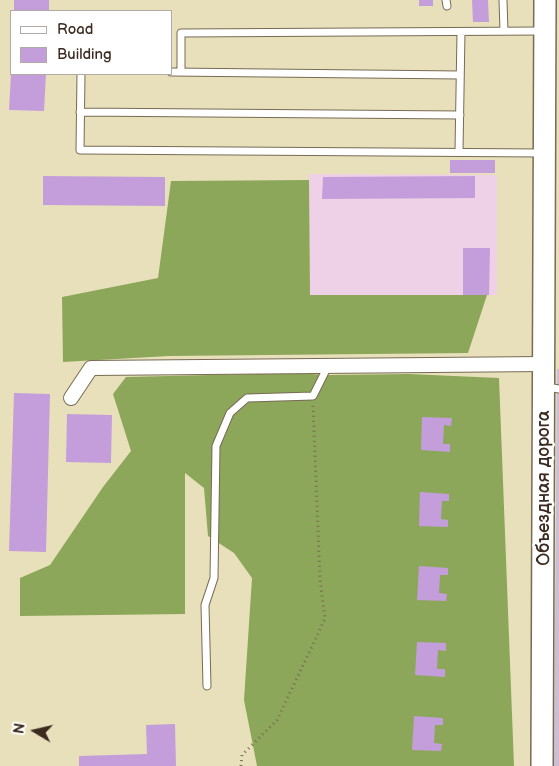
<!DOCTYPE html>
<html>
<head>
<meta charset="utf-8">
<style>
	body { margin:0 }
	#map { position:relative; width:559px; height:766px; overflow:hidden; background:#e8e0bb; font-family:"Balsamiq Sans",sans-serif }
	canvas { display:block }
	.legend { position:absolute; left:10px; top:10px; width:162px; height:65px; box-sizing:border-box; background:#fff; border:1px solid #b1aaa5; margin:0; padding:6px 9px; list-style:none; font-size:15px; color:#3b2a1e }
	.legend li { display:flex; align-items:center; gap:10px; height:25px }
	.legend b { width:25px; border:1px solid #b1aaa5 }
	.north { position:absolute; left:10px; top:706px; width:50px; height:50px; -webkit-text-stroke:4px #fff; paint-order:stroke; rotate:279deg; font-size:14px; font-weight:700; line-height:20px; text-align:center; color:#3b2a1e }
	.north::after { content:''; display:block; margin:auto; width:18px; height:22px; background:#3b2a1e; clip-path:polygon(50% 0,100% 100%,50% 72%,0 100%) }
</style>
</head>
<body>
<div id="map">
<canvas width="559" height="766"></canvas>
<ul class="legend">
<li><b style="height:6px;background:#fff"></b>Road</li>
<li><b style="height:14px;background:#c49edb"></b>Building</li>
</ul>
<div class="north">N</div>
</div>
<script>
const c = document.querySelector('canvas').getContext('2d');
c.lineJoin = 'round';
function fill(path, color) {
  c.fillStyle = color;
  c.fill(path, 'evenodd');
}
function poly(rows) {
  const path = new Path2D();
  for (const r of rows) {
    path.moveTo(r[0], r[1]);
    for (let i = 2; i < r.length; i += 2) path.lineTo(r[i], r[i + 1]);
  }
  return path;
}
function stroke(path, color, width, dash) {
  c.strokeStyle = color;
  c.lineWidth = width;
  c.lineCap = dash ? 'butt' : 'round';
  c.setLineDash(dash || []);
  c.stroke(path);
}
function write(font, color, halo, rows, align = 'center') {
  c.font = font + ' "Balsamiq Sans",sans-serif';
  c.lineWidth = 5;
  c.setLineDash([]);
  c.textBaseline = 'middle';
  c.strokeStyle = halo;
  c.fillStyle = color;
  for (const [text, x, y, turn = 0] of rows) {
    c.save();
    c.translate(x, y);
    c.rotate((+turn || 0) * Math.PI / 180);
    c.textAlign = isNaN(turn) ? turn : align;
    if (halo) c.strokeText(text, 0, 0);
    c.fillText(text, 0, 0);
    c.restore();
  }
}
fill(poly([
	[309,174,497,175,497,295,310,296]
]), '#eed0e7');
fill(poly([
	[557,369,559,369,559,766,554,766]
]), '#ccbed3');
fill(poly([
	[309,180,310,295,487,295,468,353,169,356,63,362,62,297,158,278,171,181],
	[294,373,329,375,409,374,499,378,514,766,257,766,244,700,252,578,234,553,208,536,204,488,185,473,185,614,20,616,20,578,50,565,103,487,131,451,113,394,126,377]
]), '#8ca75a');
fill(poly([
	[14,0,49,0,49,11,14,11],
	[419,0,433,0,433,6,419,6],
	[472,0,488,0,489,22,473,22],
	[11,74,46,74,44,111,9,110],
	[450,160,495,160,495,173,450,173],
	[43,176,165,177,165,206,43,205],
	[475,176,475,198,322,199,323,177],
	[463,248,490,248,489,295,463,295],
	[14,393,50,394,46,552,9,551],
	[67,414,112,415,111,463,66,462],
	[422,417,452,418,451,426,444,425,443,444,450,444,450,452,421,450],
	[420,492,449,494,449,501,442,501,441,519,448,520,448,527,419,526],
	[419,566,448,568,448,575,440,575,439,593,447,594,446,601,417,600],
	[417,642,446,643,446,651,438,650,437,669,445,669,445,677,415,675],
	[414,716,443,718,443,725,435,725,434,743,442,744,441,751,412,750],
	[175,724,176,766,79,766,79,756,147,754,146,725]
]), '#c49edb');
const service = poly([
	[446,0,447,6],
	[503,0,504,31],
	[171,72,460,75],
	[181,72,181,33,542,31],
	[81,74,80,150,542,153],
	[80,112,460,115],
	[459,151,461,32],
	[547,387,559,389],
	[207,686,205,605,214,578,216,446,230,413,247,398,313,396,328,366]
]);
const minor = poly([
	[71,398,91,368,544,364]
]);
const primary = poly([
	[542,766,545,0]
]);
stroke(service, '#786a55', 9);
stroke(minor, '#786a55', 16);
stroke(primary, '#786a55', 24);
stroke(poly([
	[241,766,242,755,277,720,325,619,320,579,313,406]
]), '#786a55', 3, [1, 4]);
stroke(service, '#fff', 7);
stroke(minor, '#fff', 14);
stroke(primary, '#fff', 21);
write('18px', '#3b2a1e', '#fff', [
	["Объездная дорога",544,488,-90]
]);
</script>
</body>
</html>
